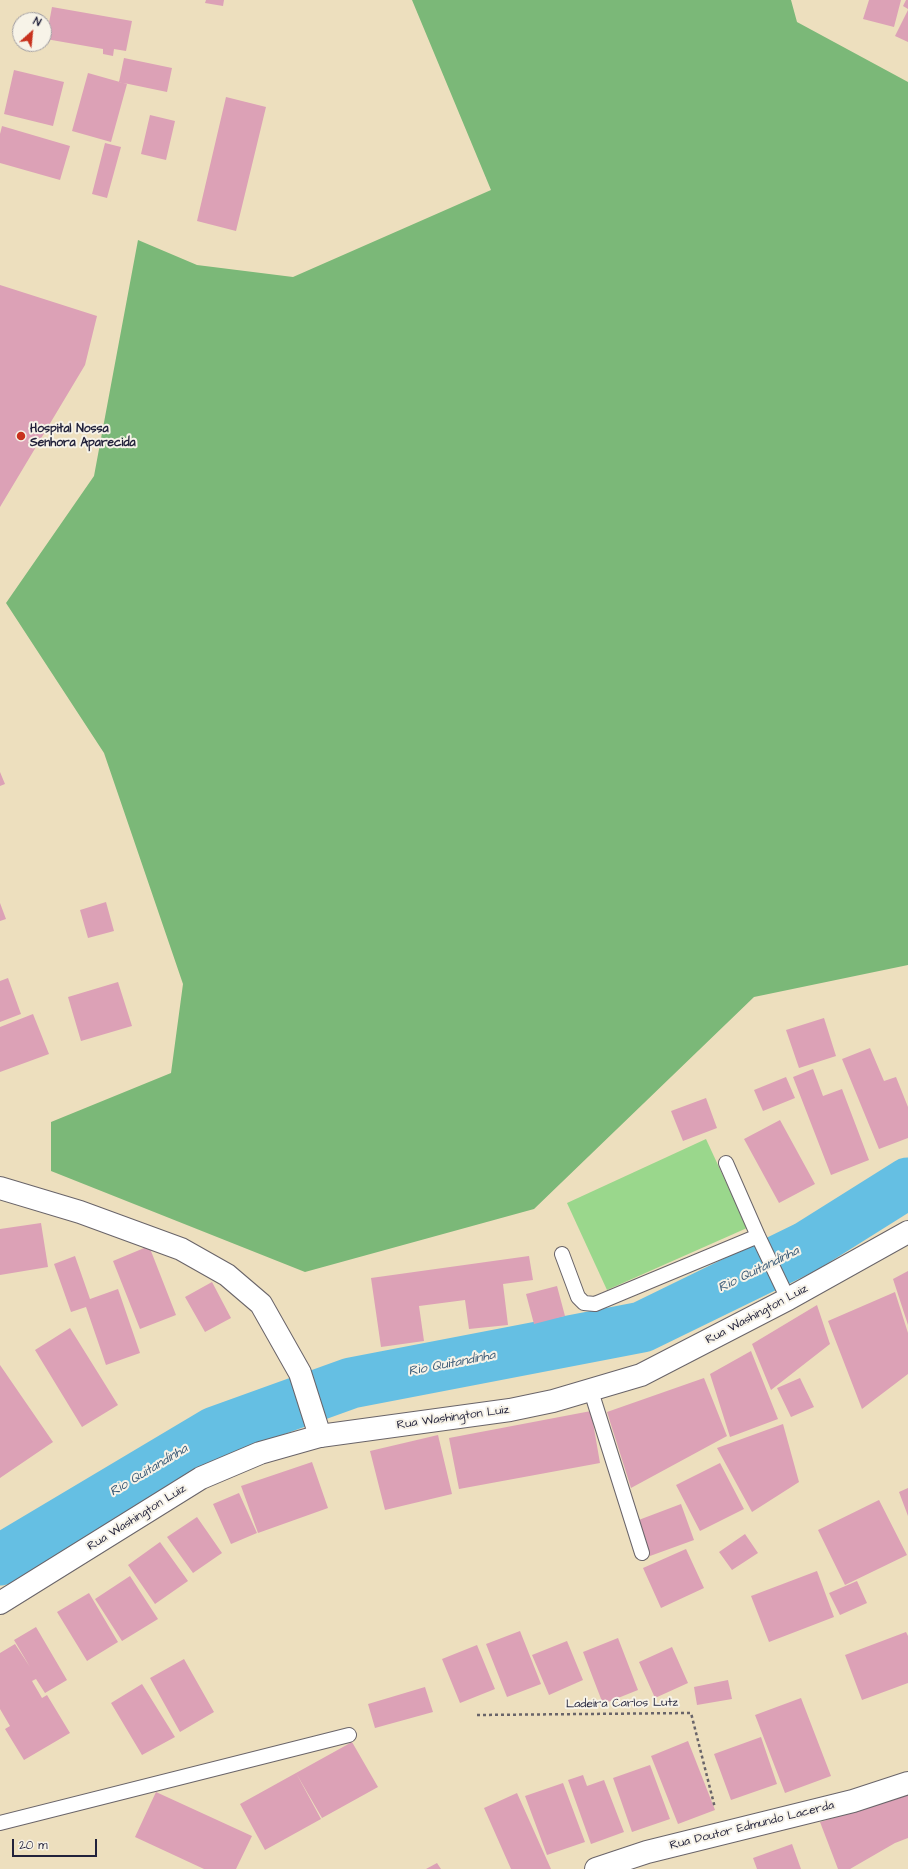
<!DOCTYPE html>
<html>
<head>
<meta charset="utf-8">
<style>
	body { margin:0 }
	#map { position:relative; width:908px; height:1869px; overflow:hidden; background:#eddfbe; font-family:"Architects Daughter",sans-serif }
	canvas { display:block }
	.north { position:absolute; left:12px; top:12px; width:40px; height:40px; box-sizing:border-box; background:#f7f3e8; border:1px solid #a29fa3; border-radius:50%; rotate:27deg; font-size:11px; font-weight:700; line-height:16px; text-align:center; color:#22223b }
	.north::after { content:''; display:block; margin:auto; width:14px; height:18px; background:#c8321e; clip-path:polygon(50% 0,100% 100%,50% 72%,0 100%) }
	.scale { position:absolute; left:12px; top:1839px; width:85px; height:18px; box-sizing:border-box; border:2px solid #22223b; border-top:0; padding-left:5px; font-size:12px; line-height:14px; white-space:nowrap; color:#22223b; -webkit-text-stroke:3px #f7f3e8; paint-order:stroke }
</style>
</head>
<body>
<div id="map">
<canvas width="908" height="1869"></canvas>
<div class="north">N</div>
<div class="scale">20 m</div>
</div>
<script>
const c = document.querySelector('canvas').getContext('2d');
c.lineJoin = 'round';
function fill(path, color) {
  c.fillStyle = color;
  c.fill(path, 'evenodd');
}
function poly(rows) {
  const path = new Path2D();
  for (const r of rows) {
    path.moveTo(r[0], r[1]);
    for (let i = 2; i < r.length; i += 2) path.lineTo(r[i], r[i + 1]);
  }
  return path;
}
function stroke(path, color, width, dash) {
  c.strokeStyle = color;
  c.lineWidth = width;
  c.lineCap = dash ? 'butt' : 'round';
  c.setLineDash(dash || []);
  c.stroke(path);
}
function write(font, color, halo, rows, align = 'center') {
  c.font = font + ' "Architects Daughter",sans-serif';
  c.lineWidth = 4;
  c.setLineDash([]);
  c.textBaseline = 'middle';
  c.strokeStyle = halo;
  c.fillStyle = color;
  for (const [text, x, y, turn = 0] of rows) {
    c.save();
    c.translate(x, y);
    c.rotate((+turn || 0) * Math.PI / 180);
    c.textAlign = isNaN(turn) ? turn : align;
    if (halo) c.strokeText(text, 0, 0);
    c.fillText(text, 0, 0);
    c.restore();
  }
}
fill(poly([
	[706,1139,747,1228,607,1290,567,1203]
]), '#9ad78c');
fill(poly([
	[412,0,791,0,797,22,908,82,908,965,754,997,534,1209,305,1272,51,1171,51,1122,171,1073,183,984,104,753,6,603,94,476,138,240,197,265,293,277,491,190]
]), '#7bb878');
stroke(poly([
	[0,1560,215,1432,351,1383,642,1327,806,1247,908,1183]
]), '#65bfe3', 51);
fill(poly([
	[206,0,224,0,223,6,205,3],
	[869,0,901,0,894,27,863,19],
	[906,0,908,0,908,9,903,6],
	[52,7,132,21,126,51,114,49,113,56,103,54,103,49,46,39],
	[908,10,908,42,895,36],
	[124,58,172,68,167,92,119,82],
	[14,70,64,82,53,126,4,114],
	[88,73,127,84,111,142,72,131],
	[226,97,266,107,236,231,197,221],
	[150,115,175,121,166,160,141,154],
	[2,126,70,146,60,180,0,163,0,134],
	[105,143,121,147,107,198,92,194],
	[0,285,97,316,85,365,0,507],
	[0,772,5,784,0,786],
	[106,902,114,931,88,938,80,910],
	[0,903,6,919,0,921],
	[8,978,21,1014,0,1022,0,981],
	[118,982,132,1026,81,1041,68,997],
	[33,1014,49,1054,0,1072,0,1027],
	[824,1018,836,1056,799,1068,786,1030],
	[870,1048,884,1081,896,1077,908,1107,908,1138,879,1149,842,1059],
	[813,1069,823,1096,842,1089,869,1160,831,1175,793,1077],
	[786,1077,795,1098,763,1111,754,1090],
	[706,1098,717,1128,683,1141,671,1111],
	[780,1120,815,1184,779,1203,744,1139],
	[41,1223,48,1267,0,1275,0,1229],
	[149,1246,176,1315,140,1329,113,1261],
	[75,1256,90,1299,118,1289,140,1353,106,1365,86,1307,71,1312,54,1264],
	[529,1256,533,1280,503,1284,508,1325,469,1329,465,1300,419,1306,424,1341,381,1347,371,1278],
	[908,1271,908,1325,893,1279],
	[212,1282,231,1318,205,1332,185,1297],
	[557,1286,565,1316,534,1324,526,1294],
	[895,1292,908,1333,908,1374,862,1409,828,1321],
	[817,1305,830,1344,771,1390,752,1344],
	[70,1328,118,1405,82,1427,35,1350],
	[751,1351,778,1419,730,1437,710,1374],
	[0,1365,53,1442,0,1478],
	[704,1378,727,1436,631,1488,607,1412],
	[800,1378,814,1407,791,1417,777,1388],
	[591,1411,600,1463,459,1489,449,1438],
	[783,1424,799,1482,752,1512,717,1448],
	[438,1435,452,1494,385,1510,370,1451],
	[312,1462,328,1508,258,1533,241,1486],
	[720,1463,744,1509,700,1531,676,1485],
	[908,1488,908,1516,899,1492],
	[239,1493,257,1533,231,1544,213,1504],
	[879,1500,907,1555,845,1585,818,1530],
	[681,1504,694,1540,650,1556,636,1521],
	[197,1517,222,1553,193,1573,167,1537],
	[745,1534,758,1553,732,1570,719,1552],
	[160,1542,188,1581,155,1604,128,1565],
	[686,1549,704,1588,661,1608,643,1568],
	[817,1571,834,1617,769,1642,751,1596],
	[130,1576,158,1619,122,1641,95,1599],
	[857,1581,867,1603,840,1615,829,1593],
	[89,1593,118,1642,87,1661,57,1612],
	[36,1627,67,1680,45,1693,36,1679,32,1681,42,1698,47,1695,70,1733,24,1760,5,1729,10,1726,0,1709,0,1653,15,1644,30,1667,14,1640],
	[520,1631,541,1684,507,1697,486,1644],
	[906,1632,908,1636,908,1683,862,1700,845,1655],
	[618,1638,638,1690,603,1704,583,1652],
	[567,1641,583,1680,549,1695,532,1655],
	[477,1645,495,1689,460,1703,442,1659],
	[672,1647,688,1683,655,1698,639,1662],
	[184,1659,214,1712,180,1732,150,1678],
	[728,1680,732,1699,697,1705,694,1687],
	[142,1684,175,1737,142,1755,111,1703],
	[425,1687,433,1712,375,1728,368,1704],
	[801,1698,831,1776,785,1793,755,1715],
	[761,1737,777,1784,731,1800,714,1754],
	[688,1741,715,1810,678,1824,651,1756],
	[352,1742,378,1787,322,1818,296,1773],
	[650,1765,670,1819,632,1832,613,1778],
	[296,1773,321,1819,265,1850,240,1804],
	[583,1775,587,1786,604,1780,624,1832,591,1844,568,1780],
	[563,1783,585,1842,547,1855,525,1796],
	[156,1792,252,1836,236,1869,204,1869,135,1837],
	[517,1793,551,1869,511,1869,484,1808],
	[908,1795,908,1838,895,1843,850,1869,838,1869,820,1822],
	[792,1844,801,1869,757,1869,753,1858],
	[437,1863,441,1869,426,1869]
]), '#dca1b6');
const service = poly([
	[726,1163,758,1236,788,1299],
	[562,1254,578,1297,584,1303,595,1304,758,1236],
	[591,1391,642,1553],
	[0,1823,349,1735]
]);
const minor = poly([
	[0,1188,80,1212,181,1249,227,1275,261,1304,300,1373,320,1436],
	[596,1869,647,1852,853,1801,908,1783]
]);
const secondary = poly([
	[0,1603,201,1478,260,1453,320,1436,510,1410,553,1401,641,1375,788,1299,908,1232]
]);
stroke(service, '#696469', 16);
stroke(minor, '#696469', 24);
stroke(secondary, '#696469', 24);
stroke(poly([
	[477,1715,691,1713,715,1808]
]), '#696469', 2.5, [3, 3]);
stroke(service, '#fff', 14);
stroke(minor, '#fff', 22);
stroke(secondary, '#fff', 22);
for (const [x, y, r, color] of [
	[21,436,5,"#c8321e"]
]) {
  const dot = new Path2D();
  dot.arc(x, y, r, 0, 2 * Math.PI);
  c.fillStyle = color;
  c.fill(dot);
  stroke(dot, '#f7f3e8', 1.5);
}
write('bold 12px', '#22223b', '#f7f3e8', [
	["Hospital Nossa",30,429],
	["Senhora Aparecida",30,443]
], 'left');
write('12px', '#22223b', '#f7f3e8', [
	["Rua Washington Luiz",757,1315,-28],
	["Rua Washington Luiz",453,1418,-8],
	["Rua Washington Luiz",137,1518,-32],
	["Ladeira Carlos Lutz",622,1704,-1],
	["Rua Doutor Edmundo Lacerda",752,1826,-14]
]);
write('italic 13px', '#395976', '#f7f3e8', [
	["Rio Quitandinha",759,1270,-26],
	["Rio Quitandinha",452,1364,-11],
	["Rio Quitandinha",149,1471,-31]
]);
</script>
</body>
</html>
